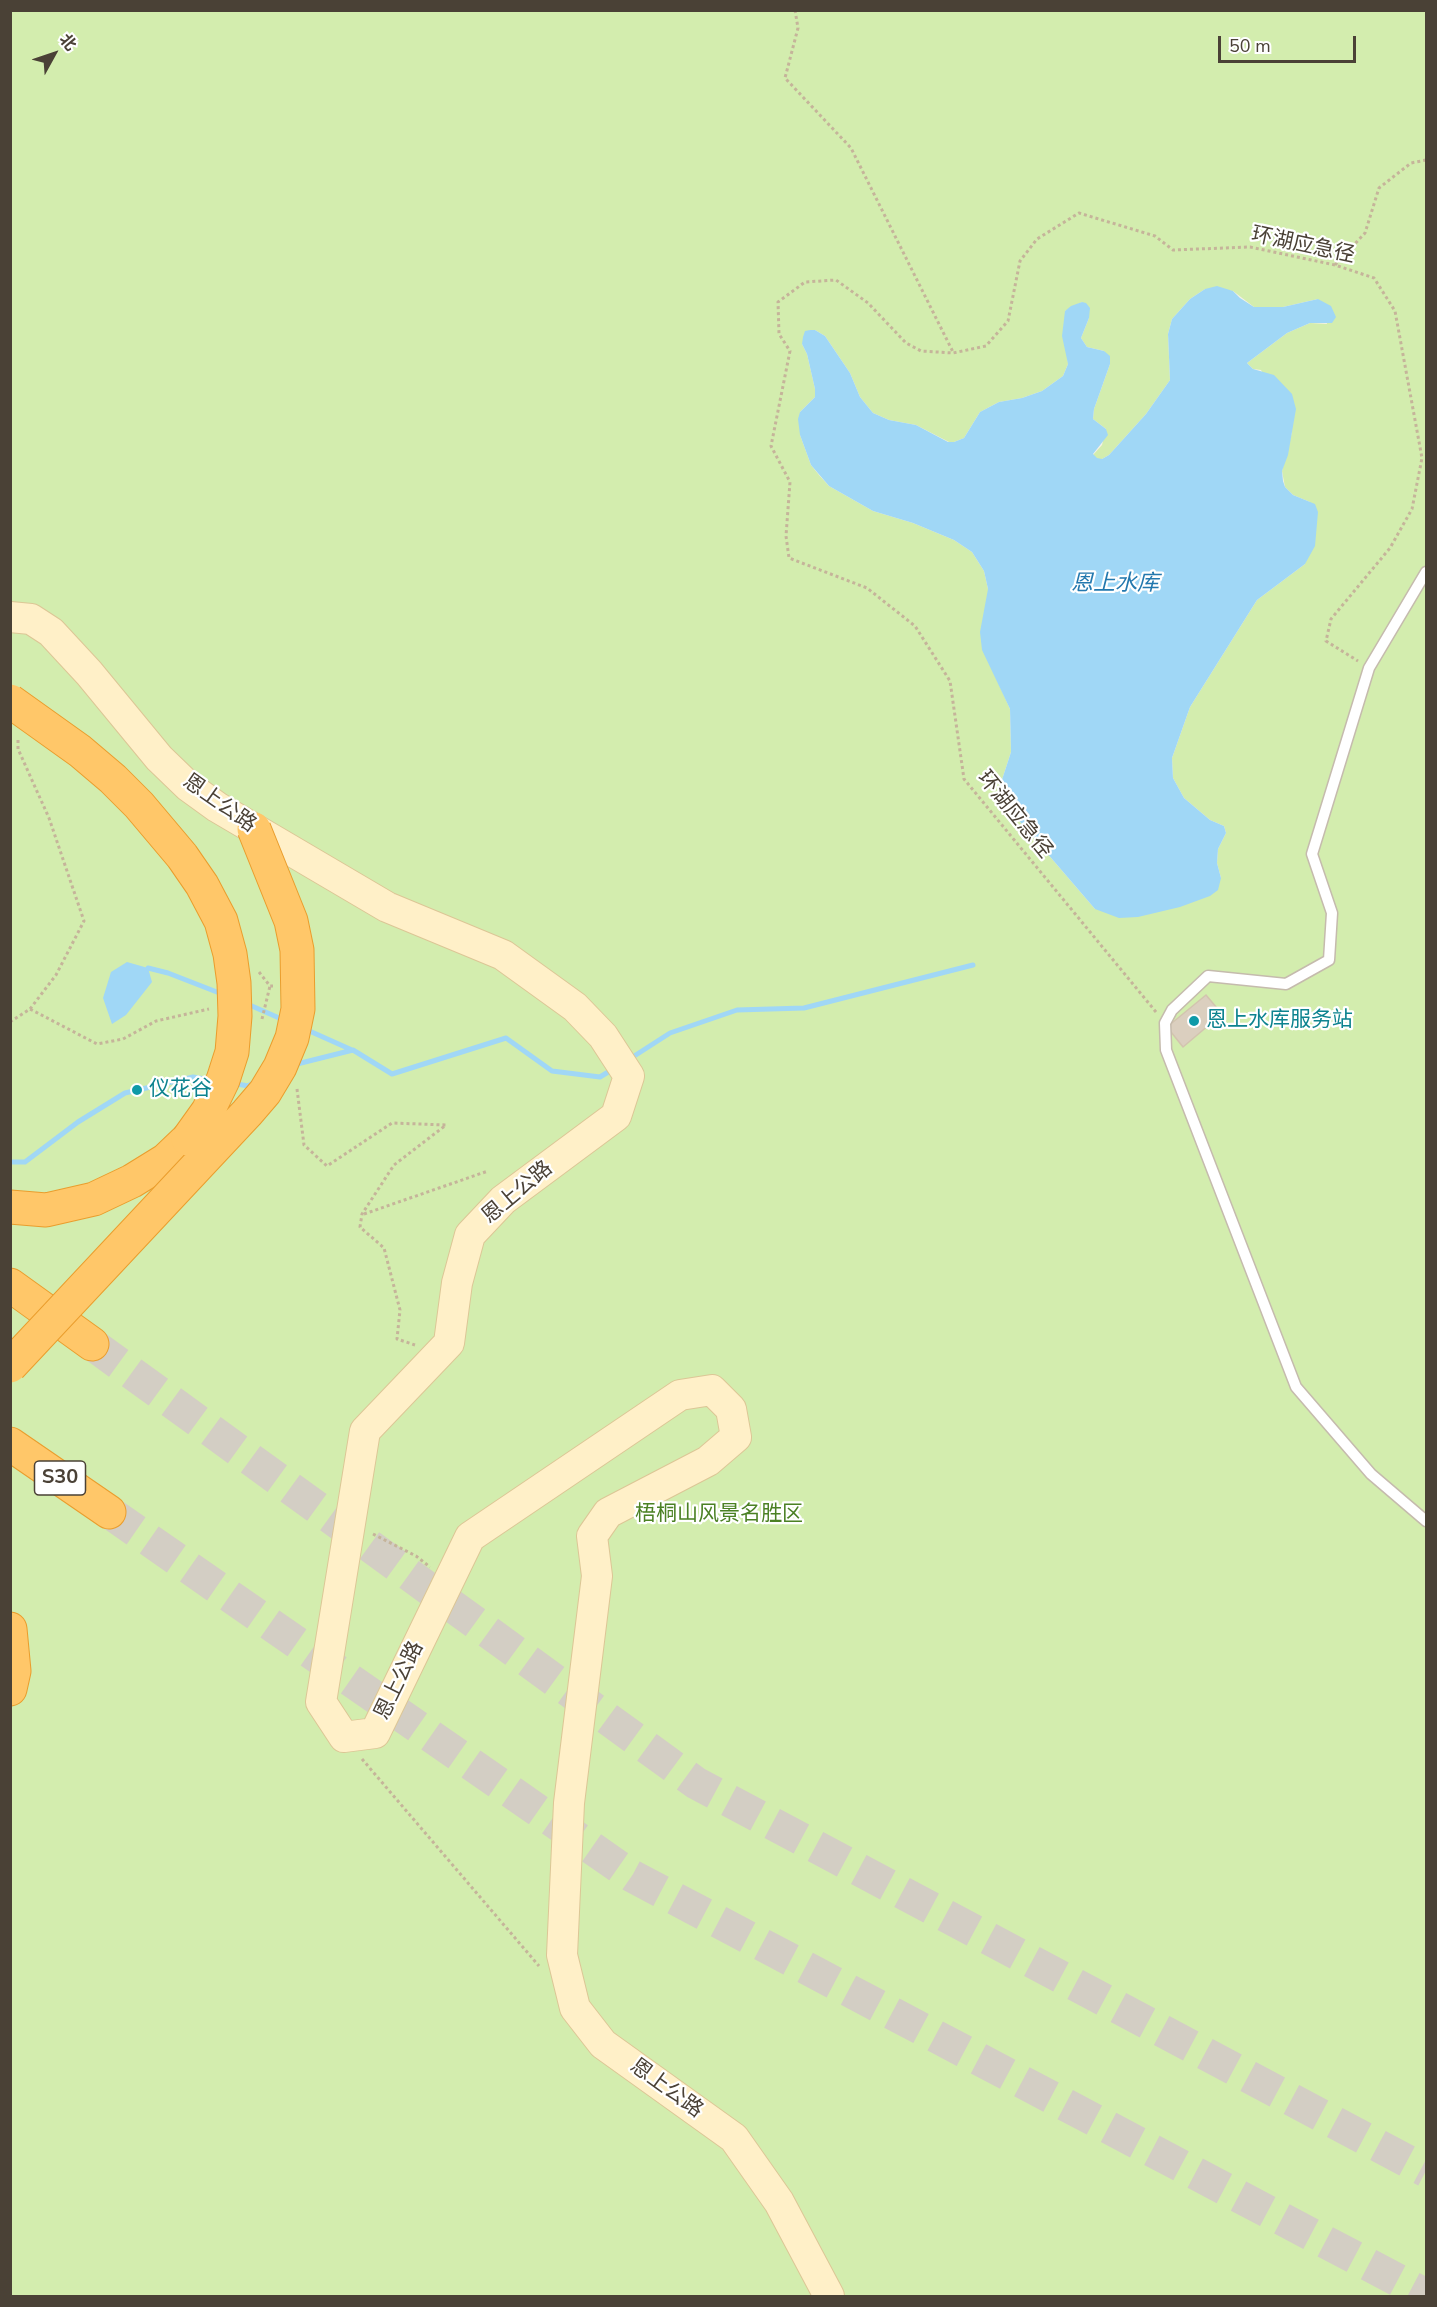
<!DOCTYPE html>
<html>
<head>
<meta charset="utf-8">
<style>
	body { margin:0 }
	#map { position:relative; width:1437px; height:2307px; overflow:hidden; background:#f5f1e8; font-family:"Nunito Sans","Noto Sans SC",sans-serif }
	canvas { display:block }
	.frame { position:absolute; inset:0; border:12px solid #4a4136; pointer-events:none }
	.north { position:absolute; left:24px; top:24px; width:60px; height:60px; -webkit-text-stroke:4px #fff; paint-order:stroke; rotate:50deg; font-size:16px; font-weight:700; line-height:24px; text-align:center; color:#4a4136 }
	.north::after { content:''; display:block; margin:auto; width:21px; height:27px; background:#4a4136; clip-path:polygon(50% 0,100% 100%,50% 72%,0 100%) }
	.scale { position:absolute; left:1218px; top:36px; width:138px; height:27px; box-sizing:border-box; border:3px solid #4a4136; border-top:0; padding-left:8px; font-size:18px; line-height:21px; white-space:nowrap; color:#4a4136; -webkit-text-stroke:4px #fff; paint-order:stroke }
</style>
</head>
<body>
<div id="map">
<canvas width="1437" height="2307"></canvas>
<div class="frame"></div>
<div class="north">北</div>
<div class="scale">50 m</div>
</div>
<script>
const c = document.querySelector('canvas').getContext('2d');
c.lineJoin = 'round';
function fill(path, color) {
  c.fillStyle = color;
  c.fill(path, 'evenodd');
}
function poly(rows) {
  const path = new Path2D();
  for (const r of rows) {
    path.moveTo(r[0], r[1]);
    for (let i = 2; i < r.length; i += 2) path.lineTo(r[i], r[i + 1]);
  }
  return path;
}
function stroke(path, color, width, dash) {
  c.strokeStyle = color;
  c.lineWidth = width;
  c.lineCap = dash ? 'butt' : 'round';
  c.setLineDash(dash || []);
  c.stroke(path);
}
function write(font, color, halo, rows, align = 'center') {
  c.font = font + ' "Nunito Sans","Noto Sans SC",sans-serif';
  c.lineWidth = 4.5;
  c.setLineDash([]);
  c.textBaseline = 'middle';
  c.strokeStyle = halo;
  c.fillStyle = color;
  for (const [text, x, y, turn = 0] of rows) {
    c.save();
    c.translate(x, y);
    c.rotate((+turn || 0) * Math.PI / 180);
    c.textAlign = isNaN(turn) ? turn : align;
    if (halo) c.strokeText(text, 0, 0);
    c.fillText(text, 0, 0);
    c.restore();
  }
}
fill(poly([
	[11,11,1426,11,1426,2296,11,2296],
	[1205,289,1233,291,1254,307,1283,307,1318,299,1327,324,1310,323,1287,333,1247,363,1253,369,1261,370,1292,432,1282,471,1285,487,1293,495,1310,502,1305,564,1257,600,1190,707,1172,758,1173,778,1184,798,1210,820,1224,826,1226,833,1218,849,1217,863,1221,878,1095,909,997,795,1011,752,1010,709,992,669,988,589,984,571,972,552,954,540,913,523,873,511,829,486,819,475,811,465,800,435,800,412,815,397,815,389,807,354,802,344,810,330,815,330,825,336,850,373,860,397,873,413,889,420,916,425,949,442,954,442,964,438,980,412,999,402,1022,398,1042,391,1063,376,1068,364,1065,311,1082,302,1089,318,1081,338,1087,347,1104,351,1110,364,1094,409,1093,419,1106,429,1102,445,1093,455,1097,459,1102,459,1109,455,1146,414,1170,380,1168,334,1172,319,1190,299]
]), '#d3edae');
fill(poly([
	[1217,286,1233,291,1240,298,1254,307,1283,307,1318,299,1331,306,1336,317,1332,323,1310,323,1287,333,1247,363,1253,369,1274,375,1292,394,1296,409,1288,455,1282,471,1283,481,1285,487,1293,495,1315,504,1318,512,1315,546,1305,564,1257,600,1190,707,1172,758,1173,778,1184,798,1210,820,1224,826,1226,833,1218,849,1217,863,1221,878,1218,890,1210,896,1180,907,1138,917,1119,918,1095,909,997,795,1011,752,1010,709,982,650,980,632,988,589,984,571,972,552,954,540,913,523,873,511,829,486,811,465,800,435,798,419,800,412,815,397,815,389,807,354,802,344,803,337,805,331,810,330,815,330,825,336,850,373,860,397,873,413,889,420,916,425,948,442,954,442,964,438,980,412,999,402,1022,398,1042,391,1063,376,1068,364,1062,336,1065,311,1071,306,1082,302,1086,303,1090,308,1089,318,1081,338,1087,347,1104,351,1110,356,1110,364,1094,409,1093,419,1106,429,1108,435,1093,454,1097,458,1102,459,1109,455,1146,414,1170,380,1168,334,1172,319,1190,299,1205,289],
	[127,962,148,968,152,982,126,1015,112,1024,103,998,111,972]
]), '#a0d7f6');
stroke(poly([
	[148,968,168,973,222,994],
	[245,1003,286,1021],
	[305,1029,352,1050],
	[628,1060,670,1033,737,1010,804,1008,973,965],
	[293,1065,353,1050,392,1074,506,1038,552,1071,600,1077,613,1069],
	[232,1083,248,1086,255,1082],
	[10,1162,25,1162,78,1122,125,1093,193,1077,211,1080]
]), '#a0d7f6', 5);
const building = poly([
	[1206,995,1222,1014,1183,1047,1167,1027,1206,995]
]);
fill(building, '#dbcfbf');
stroke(building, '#d3c4af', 1.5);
stroke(poly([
	[92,1344,696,1783,1426,2171],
	[109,1512,632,1876,1426,2295]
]), '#d3cec4', 33, [33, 16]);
const lane = poly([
	[1426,572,1369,668,1312,854,1332,913,1329,960,1286,984,1208,976,1172,1010,1165,1023,1166,1050,1296,1387,1371,1474,1426,1521]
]);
const secondary = poly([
	[10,617,31,619,51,632,89,673,159,758,188,786,217,807,387,907,503,955,575,1007,603,1036,629,1076,616,1116,503,1200,470,1235,457,1283,449,1343,365,1431,321,1702,344,1737,375,1733,470,1537,680,1395,712,1390,731,1409,736,1437,708,1461,608,1513,592,1536,597,1576,569,1803,562,1955,575,2008,603,2044,734,2138,779,2202,829,2296]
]);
const highway = poly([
	[10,1207,46,1210,94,1199,132,1181,166,1160,188,1139],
	[10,1285,92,1344],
	[10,1444,109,1512],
	[10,1629,14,1671,10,1689]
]);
stroke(lane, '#c5bbad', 13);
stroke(secondary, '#dcc696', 32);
stroke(highway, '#ea9d2d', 35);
stroke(poly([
	[795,10,798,28,785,78,851,148,953,352],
	[1335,265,1365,233,1379,188,1411,163,1426,160],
	[18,740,18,749,49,818,84,921,56,975,30,1009],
	[259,972,270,986,273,986],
	[1156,1012,964,779,950,681,915,626,867,588,789,558,786,536,790,482,771,446,790,351,779,334,778,302,805,282,836,280,868,303,906,343,921,351,953,353,986,346,1008,321,1020,261,1037,239,1079,213,1155,236,1173,250,1250,247,1335,265,1374,278,1395,311,1422,458,1412,509,1390,548,1331,619,1326,641,1358,661],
	[262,1019,270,986],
	[10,1022,30,1009,97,1044,123,1039,156,1021,209,1009],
	[297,1089,304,1145,327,1166,392,1123,446,1125,394,1165,362,1214,360,1227,384,1248,400,1310,397,1339,415,1345],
	[364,1214,488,1171],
	[373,1534,416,1556,430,1567],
	[362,1759,539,1966]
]), '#c5b49a', 3, [3, 3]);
stroke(lane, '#fff', 10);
stroke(secondary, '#fff0c8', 30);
stroke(highway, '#ffc769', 33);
const highwayBridge = poly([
	[10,701,80,751,113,779,139,805,182,856,202,885,221,921,230,954,234,983,235,1016,232,1052,223,1080,208,1111,188,1139],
	[10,1366,247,1113,265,1092,280,1067,292,1038,298,1009,297,950,291,921,254,829]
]);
stroke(highwayBridge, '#ea9d2d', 35, []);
stroke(highwayBridge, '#ffc769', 33);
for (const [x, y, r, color] of [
	[1194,1021,6,"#0f9aa8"],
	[137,1090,6,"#0f9aa8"]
]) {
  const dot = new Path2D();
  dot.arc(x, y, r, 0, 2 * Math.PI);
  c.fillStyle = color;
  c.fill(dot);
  stroke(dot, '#fff', 2);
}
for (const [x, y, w] of [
	[60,1478,51]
]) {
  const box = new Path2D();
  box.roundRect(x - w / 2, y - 17, w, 34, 4.5);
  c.fillStyle = '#fff';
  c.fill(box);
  stroke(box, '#4a4136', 1.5);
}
write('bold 20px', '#4a4136', null, [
	["S30",60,1478]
]);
write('21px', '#4a4136', '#fff', [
	["环湖应急径",1303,246,12],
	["恩上公路",219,804,35],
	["环湖应急径",1014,815,51],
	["恩上公路",518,1193,-40],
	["恩上公路",400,1681,-64],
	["恩上公路",666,2089,36]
]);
write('21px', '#0d838f', '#fff', [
	["恩上水库服务站",1206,1021],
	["仪花谷",149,1090]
], 'left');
write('21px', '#4b8124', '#fff', [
	["梧桐山风景名胜区",719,1515]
]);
write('italic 22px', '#2378ae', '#fff', [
	["恩上水库",1115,585]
]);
</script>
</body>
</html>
